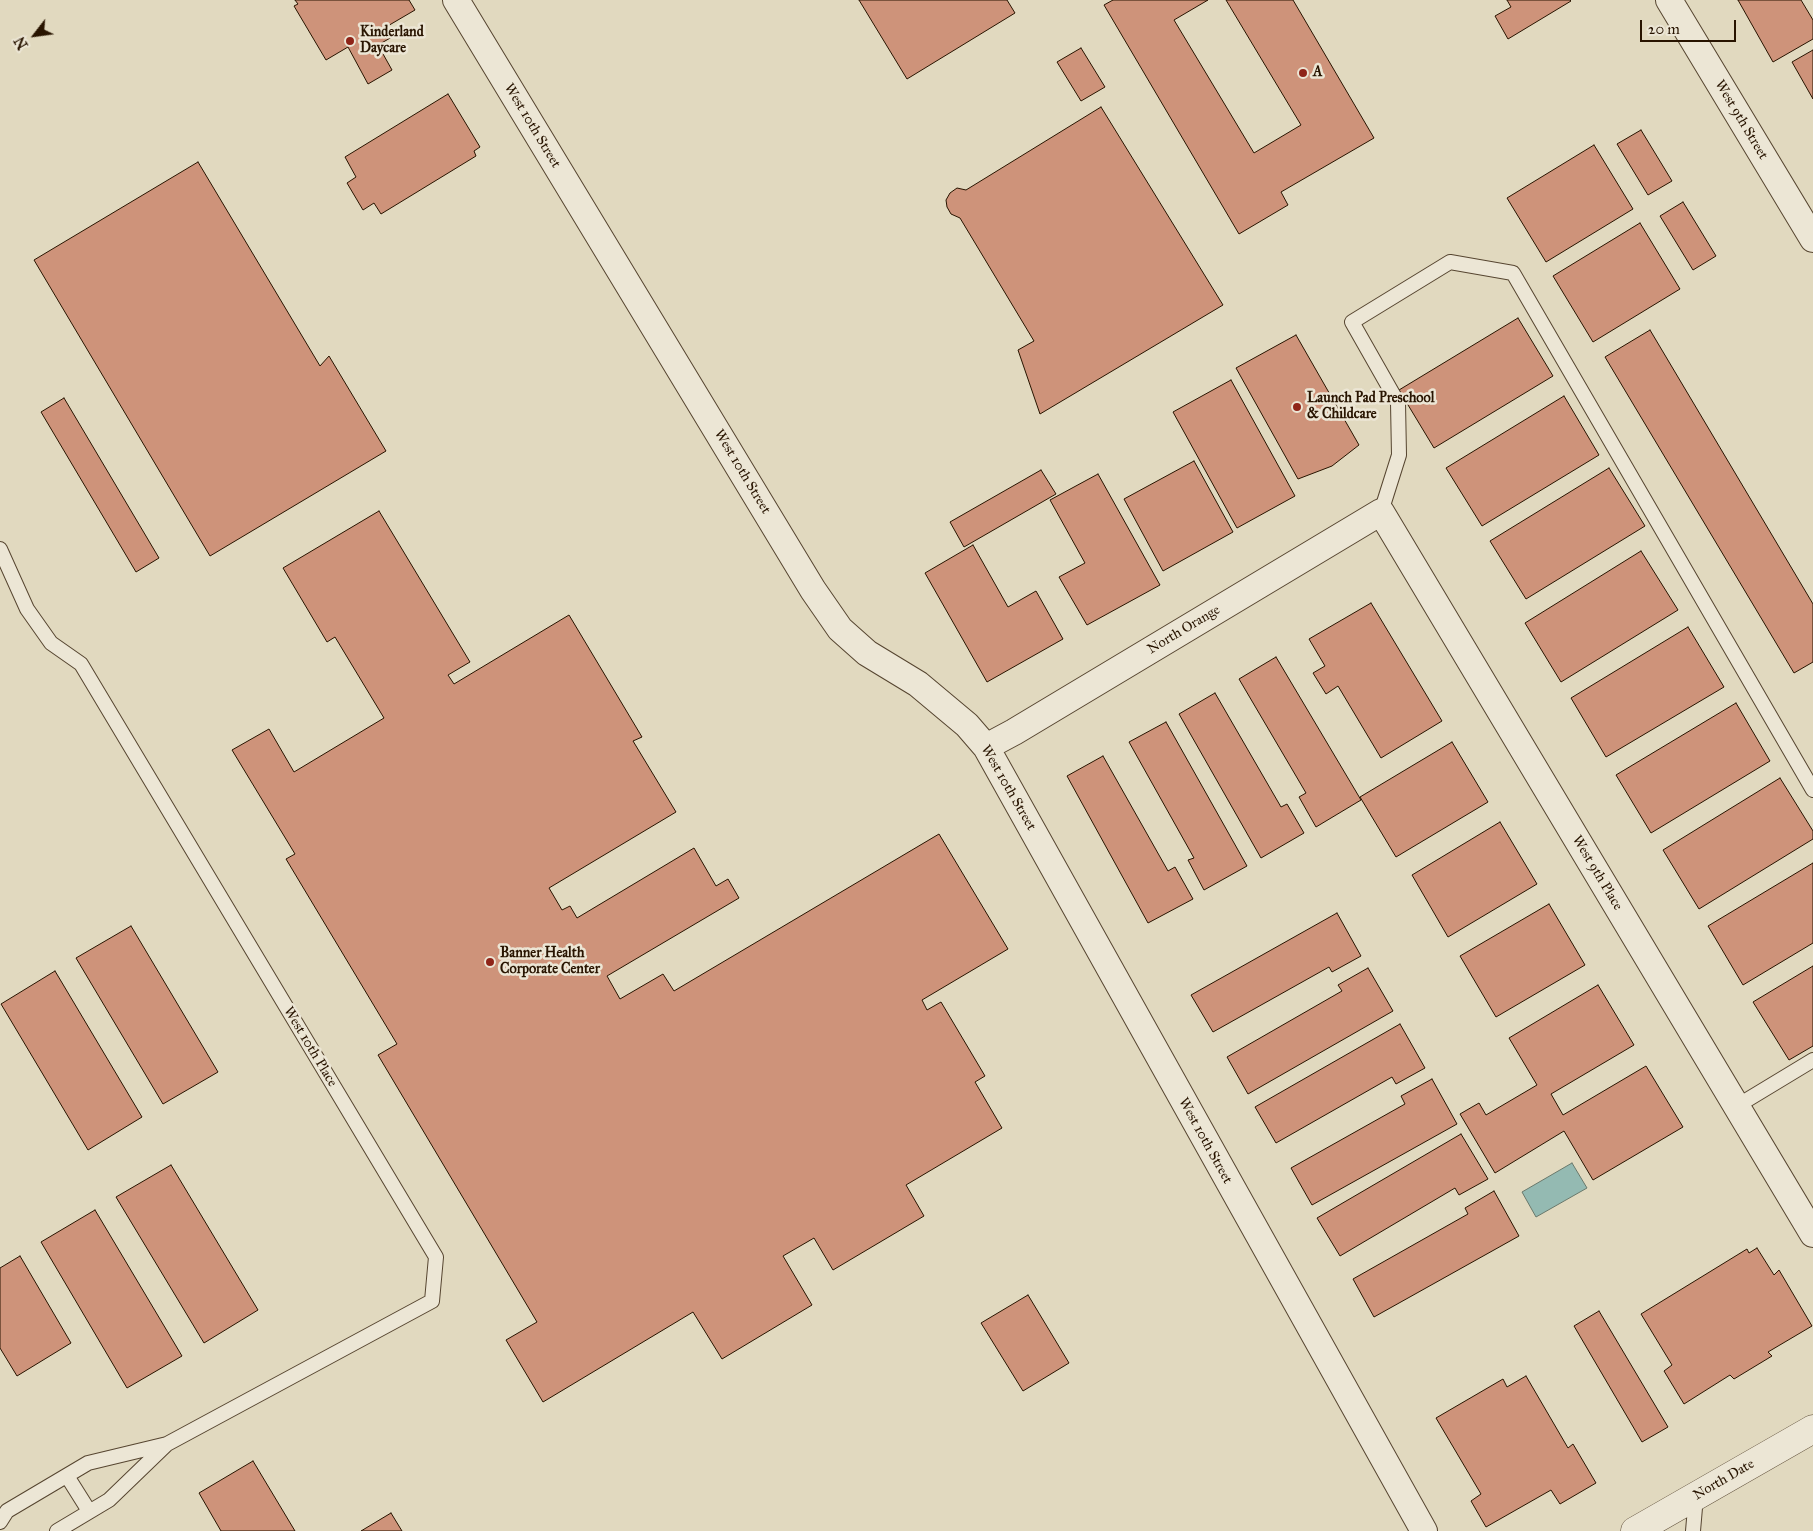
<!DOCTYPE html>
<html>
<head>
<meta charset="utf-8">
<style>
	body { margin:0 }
	#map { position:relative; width:1813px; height:1531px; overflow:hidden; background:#e1d9bf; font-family:"IM FELL Great Primer",serif }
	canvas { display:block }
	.north { position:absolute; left:10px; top:10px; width:50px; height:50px; -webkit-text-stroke:4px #ece6d5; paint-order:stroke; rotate:240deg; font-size:14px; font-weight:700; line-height:20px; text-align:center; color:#281400 }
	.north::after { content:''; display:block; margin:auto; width:18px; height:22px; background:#281400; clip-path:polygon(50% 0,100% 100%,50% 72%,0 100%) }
	.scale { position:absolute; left:1640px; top:20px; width:96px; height:22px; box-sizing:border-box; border:2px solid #281400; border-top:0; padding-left:6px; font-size:15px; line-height:18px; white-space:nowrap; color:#281400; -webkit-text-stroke:4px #ece6d5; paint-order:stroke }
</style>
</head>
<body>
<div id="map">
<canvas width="1813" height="1531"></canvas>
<div class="north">N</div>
<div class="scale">20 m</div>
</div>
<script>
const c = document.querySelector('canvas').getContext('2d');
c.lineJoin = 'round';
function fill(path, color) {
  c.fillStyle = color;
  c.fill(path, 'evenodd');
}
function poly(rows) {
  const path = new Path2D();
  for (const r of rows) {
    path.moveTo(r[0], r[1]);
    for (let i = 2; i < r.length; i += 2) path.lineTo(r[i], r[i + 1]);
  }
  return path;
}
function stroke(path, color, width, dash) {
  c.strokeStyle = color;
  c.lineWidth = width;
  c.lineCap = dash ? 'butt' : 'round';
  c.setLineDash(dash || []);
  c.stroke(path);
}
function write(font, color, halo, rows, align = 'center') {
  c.font = font + ' "IM FELL Great Primer",serif';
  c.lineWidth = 5;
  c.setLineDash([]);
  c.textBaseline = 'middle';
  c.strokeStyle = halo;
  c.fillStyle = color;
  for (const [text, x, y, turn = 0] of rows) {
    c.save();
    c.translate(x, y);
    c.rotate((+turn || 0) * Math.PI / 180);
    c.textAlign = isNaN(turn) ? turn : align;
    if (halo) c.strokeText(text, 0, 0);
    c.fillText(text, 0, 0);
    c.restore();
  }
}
const water = poly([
	[1572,1163,1587,1188,1536,1217,1522,1192,1572,1163]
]);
fill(water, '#94bab2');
stroke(water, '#69786b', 1);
const building = poly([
	[295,0,409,0,415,10,386,27,392,37,378,45,392,70,368,84,348,47,326,60,294,6,298,4,295,0],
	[859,0,1007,0,1015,13,907,79,859,0],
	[1113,0,1208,0,1174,20,1254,153,1301,125,1226,0,1293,0,1374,138,1281,192,1288,205,1239,234,1104,5,1113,0],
	[1507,0,1570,0,1571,1,1508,39,1495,16,1511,7,1507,0],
	[1738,0,1801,0,1813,20,1813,39,1773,62,1738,0],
	[1081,48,1105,87,1081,101,1057,62,1081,48],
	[1813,50,1813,99,1792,62,1813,50],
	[448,94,480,147,474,151,476,156,381,214,374,203,363,210,347,183,356,177,345,157,448,94],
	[1101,107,1223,305,1040,414,1018,350,1034,341,960,218,951,214,947,207,946,200,950,193,957,188,966,190,1101,107],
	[1641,130,1672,181,1648,195,1617,144,1641,130],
	[1594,145,1633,209,1546,262,1507,198,1594,145],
	[198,162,320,366,329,356,386,451,210,556,34,260,198,162],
	[1683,202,1716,256,1693,270,1660,216,1683,202],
	[1640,223,1680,289,1593,342,1553,276,1640,223],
	[1518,318,1553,376,1434,448,1399,390,1518,318],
	[1650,330,1813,604,1813,662,1794,673,1605,357,1650,330],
	[1296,335,1359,445,1332,466,1298,479,1236,368,1296,335],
	[1231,380,1295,496,1237,528,1173,412,1231,380],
	[1564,396,1599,455,1482,526,1446,468,1564,396],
	[64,398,159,558,136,572,41,412,64,398],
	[1194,461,1233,532,1163,571,1124,499,1194,461],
	[1609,468,1645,526,1526,599,1490,541,1609,468],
	[1041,470,1056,494,964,547,950,522,1041,470],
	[1098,474,1160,585,1087,625,1059,577,1085,563,1050,500,1098,474],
	[379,511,470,662,448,675,454,684,569,615,642,737,633,741,676,812,549,888,562,910,570,906,577,918,694,848,716,886,728,879,739,898,607,976,620,999,663,974,674,991,939,834,1008,949,922,1000,927,1010,941,1002,985,1076,975,1082,1002,1128,906,1185,924,1216,833,1270,814,1238,783,1256,812,1305,722,1359,693,1312,543,1402,506,1340,537,1322,378,1055,397,1044,286,859,295,854,232,750,269,729,294,772,384,718,335,637,327,642,283,568,379,511],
	[973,545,1008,607,1036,591,1063,639,987,682,925,573,973,545],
	[1641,551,1678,610,1561,682,1525,623,1641,551],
	[1371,603,1442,721,1381,758,1338,686,1326,694,1313,673,1325,666,1309,639,1371,603],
	[1688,627,1724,687,1606,757,1571,698,1688,627],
	[1276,657,1361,800,1316,827,1299,797,1306,793,1239,679,1276,657],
	[1215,693,1281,807,1287,804,1304,833,1261,858,1179,714,1215,693],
	[1736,703,1770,761,1651,833,1616,775,1736,703],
	[1166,722,1247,866,1204,890,1188,860,1194,858,1129,742,1166,722],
	[1452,742,1488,802,1396,857,1360,797,1452,742],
	[1103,756,1168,871,1175,867,1193,899,1148,923,1067,776,1103,756],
	[1780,778,1813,831,1813,839,1699,909,1663,850,1780,778],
	[1500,822,1537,884,1448,937,1412,875,1500,822],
	[1813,863,1813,943,1743,985,1708,926,1813,863],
	[1549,904,1585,965,1496,1017,1460,956,1549,904],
	[1337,913,1361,956,1332,972,1329,967,1213,1032,1191,995,1337,913],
	[131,926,218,1072,163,1104,76,958,131,926],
	[1813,966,1813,1046,1789,1060,1753,1002,1813,966],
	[1368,968,1393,1011,1248,1094,1227,1057,1342,991,1338,985,1368,968],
	[55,971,142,1117,88,1150,1,1004,55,971],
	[1598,985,1634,1045,1551,1094,1563,1115,1646,1066,1683,1127,1593,1180,1564,1131,1495,1173,1460,1114,1479,1103,1486,1115,1537,1085,1509,1038,1598,985],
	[1400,1024,1425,1068,1396,1084,1392,1077,1276,1143,1255,1107,1400,1024],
	[1432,1079,1457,1124,1312,1205,1291,1168,1405,1104,1401,1096,1432,1079],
	[1461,1134,1488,1179,1459,1195,1455,1188,1340,1256,1317,1218,1461,1134],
	[171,1165,258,1310,204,1343,116,1197,171,1165],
	[1494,1191,1519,1236,1374,1317,1353,1279,1468,1214,1465,1208,1494,1191],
	[95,1210,182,1356,127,1388,41,1242,95,1210],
	[1757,1248,1774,1275,1779,1270,1812,1326,1768,1352,1772,1356,1734,1379,1730,1375,1684,1404,1664,1371,1672,1365,1641,1314,1747,1249,1749,1253,1757,1248],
	[20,1256,71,1343,17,1376,0,1348,0,1268,20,1256],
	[1028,1295,1069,1363,1023,1391,981,1323,1028,1295],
	[1599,1311,1668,1427,1642,1442,1574,1326,1599,1311],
	[1526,1376,1568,1448,1573,1444,1596,1483,1560,1504,1551,1490,1486,1527,1471,1501,1481,1494,1436,1418,1503,1379,1507,1387,1526,1376],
	[253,1461,295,1531,221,1531,199,1493,253,1461],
	[391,1513,402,1531,361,1531,391,1513]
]);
fill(building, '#ce937a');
stroke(building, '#281400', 1);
const service = poly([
	[1381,512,1399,455,1398,403,1352,322,1450,262,1513,273,1813,790],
	[0,549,27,609,51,643,81,664,436,1257,432,1301,167,1444,88,1463,7,1511,0,1522],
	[1737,1106,1813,1060],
	[67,1476,89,1511],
	[57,1531,109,1500,166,1445],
	[1693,1531,1696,1496]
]);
const minor = poly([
	[456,0,813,590,840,629,867,653,918,684,967,725,986,747,1424,1531],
	[1669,0,1813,239],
	[986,747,1014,732,1381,512,1813,1234]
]);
const tertiary = poly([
	[1635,1531,1813,1429]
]);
stroke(service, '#564530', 16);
stroke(minor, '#564530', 28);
stroke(tertiary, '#564530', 29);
stroke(service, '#ece6d5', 14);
stroke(minor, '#ece6d5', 26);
stroke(tertiary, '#ece6d5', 28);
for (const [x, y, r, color] of [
	[350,41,5,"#8f2418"],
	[1303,73,5,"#8f2418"],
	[1297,407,5,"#8f2418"],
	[490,962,5,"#8f2418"]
]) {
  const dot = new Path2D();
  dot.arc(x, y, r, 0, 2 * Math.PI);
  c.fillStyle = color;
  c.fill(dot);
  stroke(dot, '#ece6d5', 2);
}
write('bold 14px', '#281400', '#ece6d5', [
	["Kinderland",360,33],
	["Daycare",360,49],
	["A",1313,73],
	["Launch Pad Preschool",1307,399],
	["& Childcare",1307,415],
	["Banner Health",500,954],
	["Corporate Center",500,970]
], 'left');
write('14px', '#281400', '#ece6d5', [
	["West 9th Street",1741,120,59],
	["West 10th Street",532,126,59],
	["West 10th Street",742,472,59],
	["North Orange",1184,630,-31],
	["West 10th Street",1008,788,60],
	["West 9th Place",1597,873,59],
	["West 10th Place",310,1047,59],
	["West 10th Street",1205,1141,61],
	["North Date",1724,1480,-30]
]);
</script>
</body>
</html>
